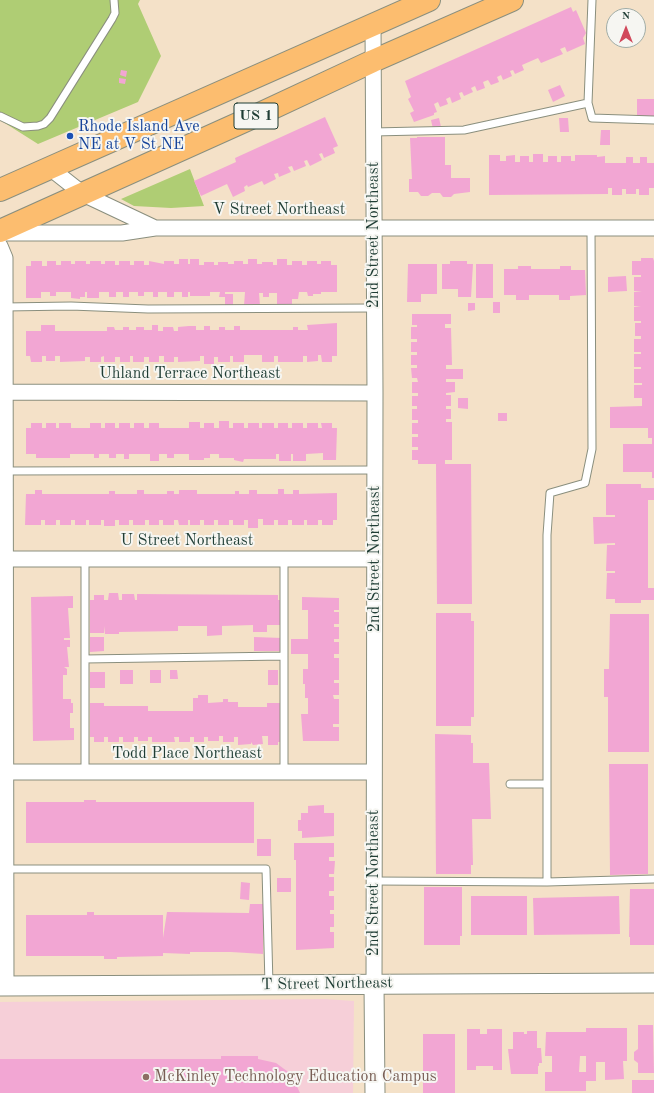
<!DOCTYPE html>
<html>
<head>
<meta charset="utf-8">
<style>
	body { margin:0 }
	#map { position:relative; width:654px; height:1093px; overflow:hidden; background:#f4e1c8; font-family:"Old Standard TT",serif }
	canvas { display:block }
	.north { position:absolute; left:606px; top:8px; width:40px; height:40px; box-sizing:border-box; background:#f6f6f2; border:1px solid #a0aca6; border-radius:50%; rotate:0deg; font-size:11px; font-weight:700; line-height:16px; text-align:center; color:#1f3d34 }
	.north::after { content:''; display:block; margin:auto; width:14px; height:18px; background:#d1495b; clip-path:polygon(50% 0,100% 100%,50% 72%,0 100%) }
</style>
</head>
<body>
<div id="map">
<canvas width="654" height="1093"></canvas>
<div class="north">N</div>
</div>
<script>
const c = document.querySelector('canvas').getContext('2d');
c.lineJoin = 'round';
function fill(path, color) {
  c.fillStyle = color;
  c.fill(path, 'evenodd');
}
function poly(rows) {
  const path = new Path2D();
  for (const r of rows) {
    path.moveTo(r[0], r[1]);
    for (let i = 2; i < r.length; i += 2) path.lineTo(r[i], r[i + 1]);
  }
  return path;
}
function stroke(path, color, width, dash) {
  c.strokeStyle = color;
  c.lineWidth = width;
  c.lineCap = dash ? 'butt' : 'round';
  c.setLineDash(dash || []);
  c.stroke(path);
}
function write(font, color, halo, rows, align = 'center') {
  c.font = font + ' "Old Standard TT",serif';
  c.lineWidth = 4;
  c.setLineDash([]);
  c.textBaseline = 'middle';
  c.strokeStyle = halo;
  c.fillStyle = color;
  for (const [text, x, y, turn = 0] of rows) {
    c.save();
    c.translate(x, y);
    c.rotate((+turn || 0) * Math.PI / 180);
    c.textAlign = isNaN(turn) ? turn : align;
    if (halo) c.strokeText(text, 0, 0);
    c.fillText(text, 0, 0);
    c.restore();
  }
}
fill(poly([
	[325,999,354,1001,353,1093,0,1093,0,1002]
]), '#f6cfd8');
fill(poly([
	[0,0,140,0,138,4,161,56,138,102,38,144,0,120],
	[190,169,204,206,171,208,134,206,121,199]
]), '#afcd74');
fill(poly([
	[571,7,573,12,576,10,586,33,583,38,585,44,567,52,565,47,560,49,563,54,541,63,538,58,522,65,524,70,515,74,513,70,510,71,512,76,503,80,501,75,497,77,499,82,491,85,488,80,483,82,485,88,477,91,475,86,471,88,473,92,464,96,462,92,459,93,461,99,452,103,450,97,446,99,448,104,440,107,438,102,434,104,437,112,434,113,434,115,414,122,410,113,414,111,408,99,411,97,405,81],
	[121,70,127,71,126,77,120,75],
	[119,78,126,79,125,84,119,83],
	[560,85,565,96,553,102,548,90],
	[637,99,654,99,654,116,637,116],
	[325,117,338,146,333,148,335,153,324,158,322,153,319,154,322,160,310,166,307,160,304,161,306,166,294,171,292,166,288,167,291,172,279,177,278,173,274,174,276,179,264,185,262,181,248,187,247,185,244,187,245,191,233,197,227,184,201,196,194,181,236,162,235,158],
	[439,118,441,127,433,129,431,120],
	[559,118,568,118,569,132,560,132],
	[601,130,610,130,610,145,600,145],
	[417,137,445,137,445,165,451,165,451,178,470,178,470,192,454,194,451,197,443,197,440,193,432,193,428,196,421,196,418,192,409,192,409,179,412,179,410,138,417,138],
	[533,154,543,154,543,162,548,162,548,156,557,156,557,162,561,162,561,156,571,156,571,161,575,161,575,155,597,155,597,157,605,156,605,163,626,163,626,157,633,157,633,163,640,163,640,157,647,157,647,163,654,163,654,188,649,188,649,195,639,195,639,189,636,189,636,194,626,194,626,189,622,189,622,195,612,195,612,188,608,188,608,194,489,195,489,155,500,155,500,161,506,161,506,156,515,155,515,162,520,162,520,156,529,156,529,162,533,162],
	[641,258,653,258,654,261,654,478,652,478,652,472,623,472,623,444,652,444,652,438,648,438,648,428,610,428,610,407,642,406,642,398,634,398,634,385,642,385,642,383,634,383,634,369,641,369,641,367,634,367,634,354,641,354,641,352,634,352,634,339,641,339,641,336,635,336,635,323,641,323,641,321,634,321,634,307,641,307,634,306,634,292,642,292,634,291,634,277,641,277,641,275,632,275,632,261,641,261],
	[179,259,188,259,188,264,190,264,190,259,199,259,199,265,204,265,204,262,214,262,214,265,218,265,218,262,228,262,228,264,234,264,234,261,243,261,243,264,248,264,248,259,257,259,257,264,262,264,262,262,273,262,273,265,277,265,277,259,287,259,287,265,292,265,292,261,302,261,302,265,307,265,307,261,317,261,317,264,321,264,321,261,331,261,331,265,337,265,337,292,321,292,321,294,313,294,313,296,308,296,307,292,299,292,298,299,292,299,292,306,277,306,277,293,269,293,269,297,263,297,263,293,259,293,260,306,244,306,245,292,225,292,225,294,233,294,233,306,225,306,225,297,219,297,220,292,210,292,210,296,190,296,190,292,188,292,188,297,182,297,182,292,174,292,174,297,167,297,167,292,158,292,158,297,153,297,153,292,144,292,144,296,138,296,138,292,129,292,129,297,123,297,123,292,116,292,116,297,109,297,109,292,99,292,99,298,87,298,87,292,85,292,85,297,80,297,80,299,71,298,71,292,56,292,56,296,50,296,50,292,41,292,41,298,26,298,26,266,31,266,31,261,42,261,42,266,47,266,47,261,56,261,56,265,61,265,61,261,71,261,71,264,75,264,75,261,86,261,86,264,90,264,90,261,101,261,101,264,105,264,105,261,115,261,115,265,119,265,119,261,130,261,130,265,134,265,134,261,144,261,144,265,149,265,149,261,164,264,164,261,174,261,174,264,179,264],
	[450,261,467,261,467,264,473,264,471,297,458,297,458,289,442,289,442,264,450,264],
	[408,264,437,264,437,294,421,294,421,302,407,302],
	[476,264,493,264,493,298,476,298],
	[518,266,531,266,531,269,560,269,560,266,571,266,571,270,585,270,586,295,570,296,570,300,559,300,559,295,529,295,529,300,516,300,516,295,504,295,504,269,518,269],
	[626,276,627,291,608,292,608,277],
	[493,302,500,302,500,313,493,313],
	[468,303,475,303,475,310,468,311],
	[412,314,451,314,451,324,445,324,445,328,451,328,452,365,446,365,446,369,463,369,463,379,446,379,446,382,455,382,455,392,446,393,446,395,451,395,451,406,446,406,446,409,451,409,451,419,446,419,446,422,452,422,452,460,445,460,445,464,471,464,472,604,437,604,436,464,418,464,418,460,412,460,412,450,418,450,418,447,412,447,412,437,418,437,418,434,412,434,412,423,418,423,418,420,412,420,412,409,417,409,417,406,412,406,412,396,418,396,418,393,412,393,412,382,418,382,417,378,412,378,411,368,417,368,417,365,411,365,411,355,417,355,417,352,411,352,411,342,417,342,417,339,411,339,411,327,417,327,417,325,412,325],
	[337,323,337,356,332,356,332,362,322,362,321,355,318,355,318,361,307,362,307,356,303,356,303,362,278,362,278,356,274,356,274,362,262,362,262,355,244,355,244,362,233,362,233,356,230,356,230,362,218,362,218,357,214,357,214,364,204,364,204,356,200,356,200,361,178,362,178,357,174,357,174,362,164,362,164,356,159,356,159,362,149,362,149,357,144,357,144,362,133,362,133,356,130,356,130,362,120,362,120,357,115,357,115,362,104,362,104,356,101,357,101,362,90,362,90,357,85,357,85,361,60,362,60,356,55,356,55,361,46,361,46,356,42,356,42,362,31,362,30,356,26,356,26,331,41,331,41,325,55,325,55,331,107,331,107,327,114,327,115,330,123,330,123,327,129,327,129,330,136,330,136,327,144,327,144,330,152,330,152,325,158,325,158,331,163,331,163,327,173,327,174,331,178,331,178,327,189,326,196,326,196,330,204,330,204,326,210,326,210,330,219,330,219,327,225,327,225,330,234,330,234,326,240,326,240,330,293,330,293,327,298,327,298,330,308,330,307,325],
	[458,398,468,398,468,409,458,408],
	[498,413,507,413,507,421,498,421],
	[219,421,229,421,229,428,233,428,233,423,244,423,244,428,248,428,248,423,259,423,259,428,262,428,262,423,274,423,274,428,278,428,278,423,288,423,288,428,292,428,292,423,303,423,303,428,307,428,307,423,318,423,318,428,322,428,321,423,332,423,332,428,337,428,336,460,323,460,323,453,306,454,306,461,293,461,293,454,291,454,291,461,279,461,279,454,276,454,276,459,244,459,243,462,234,460,234,458,219,458,219,454,210,454,210,458,204,458,204,460,189,460,189,454,174,454,174,458,167,458,167,454,159,454,159,461,150,461,150,454,129,454,129,459,124,459,124,454,116,454,116,458,109,458,109,454,99,454,99,458,94,458,94,454,70,454,70,458,36,458,36,454,26,454,26,428,31,428,31,423,42,423,42,428,46,428,46,423,56,423,56,428,59,428,59,423,71,423,71,428,90,428,90,423,101,423,101,428,105,428,105,423,115,423,115,428,119,428,119,423,130,423,130,428,134,428,134,423,144,423,144,428,149,428,149,423,159,423,159,428,189,428,189,422,200,422,200,428,204,428,204,423,214,423,214,428,219,428],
	[606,484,641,484,641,488,654,488,654,500,648,500,648,588,654,588,654,600,641,600,641,603,615,603,615,599,606,599,607,573,615,573,615,571,606,571,607,545,615,545,615,543,594,544,593,517,615,517,615,515,606,515],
	[278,489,284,489,284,494,293,494,293,490,299,490,299,494,337,493,337,520,333,520,333,525,322,525,322,520,318,520,318,525,307,525,307,520,304,520,304,525,292,525,292,520,288,520,288,525,278,525,278,520,274,520,274,525,263,525,263,519,258,519,258,528,248,528,248,520,244,520,244,525,233,525,233,520,229,520,229,525,218,525,218,520,214,520,214,525,204,525,204,520,200,520,200,525,190,525,190,520,188,520,188,525,179,525,178,520,174,520,174,525,163,525,163,520,159,520,159,525,149,525,149,520,145,520,145,525,133,525,133,520,129,520,129,525,119,525,119,520,115,520,115,526,104,526,104,520,101,520,101,525,89,525,89,520,86,520,86,525,75,525,75,520,71,520,71,525,60,525,60,520,56,520,56,525,45,525,45,520,41,520,41,525,25,525,26,494,35,494,35,490,42,490,42,494,109,494,109,491,115,491,115,494,137,494,137,490,144,490,144,494,167,494,167,491,174,491,174,494,179,494,179,490,197,490,197,494,235,494,235,491,239,491,239,494,249,494,249,490,257,490,257,494,278,494],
	[109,593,118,593,119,600,122,600,122,594,134,594,135,600,137,600,137,594,278,595,278,600,281,600,282,625,267,625,267,632,253,632,253,625,222,626,222,635,207,636,207,626,178,626,178,631,119,632,119,634,105,634,104,626,104,633,90,633,90,600,94,600,94,595,104,595,104,600,108,600],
	[73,596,73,608,68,608,70,638,64,638,64,640,70,640,70,647,67,647,69,667,64,667,67,669,67,675,63,675,63,699,71,699,71,703,73,703,73,713,70,713,70,728,74,728,74,740,33,741,31,597],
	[302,597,339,598,339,610,334,610,334,612,339,612,339,624,334,624,334,627,339,627,339,639,334,639,334,642,339,642,339,654,334,654,334,658,339,658,339,680,334,680,334,683,339,683,339,695,333,695,334,699,339,699,339,724,333,724,333,727,339,727,339,741,303,741,301,714,308,714,308,698,305,698,305,684,303,684,303,669,308,669,308,654,291,654,291,639,308,639,308,610,302,610],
	[436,613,471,613,471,621,474,621,474,717,471,717,471,726,436,726],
	[610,614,649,614,649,752,608,752,608,697,604,697,604,669,609,669],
	[90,637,104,637,104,651,90,652],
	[254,637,282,638,282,651,254,651],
	[120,670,133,670,133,684,120,684],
	[150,670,161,670,161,683,150,683],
	[170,670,177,670,178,679,170,679],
	[268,670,278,670,278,685,268,685],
	[90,672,105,672,105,688,90,688],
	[198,695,208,695,208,703,223,702,223,699,228,699,228,702,238,702,238,707,267,707,267,703,281,703,281,742,278,742,278,745,268,745,268,736,262,736,263,744,253,745,251,742,251,744,238,745,238,737,234,737,234,742,223,742,223,736,219,736,219,741,208,741,208,737,204,737,204,742,194,742,194,737,190,737,190,742,179,742,179,737,174,737,175,742,164,742,164,736,164,742,152,742,152,737,148,737,148,741,138,741,138,737,134,737,134,742,123,742,123,737,119,737,119,742,108,742,108,737,104,737,104,742,94,742,94,737,90,737,90,703,104,703,104,706,148,706,148,711,193,711,193,698,198,698],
	[435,734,471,735,471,743,473,743,473,763,489,763,491,819,472,819,473,865,471,865,471,874,436,874],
	[609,764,648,764,648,874,610,875],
	[84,800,96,800,96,802,254,802,254,843,26,843,26,802,84,802],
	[324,805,324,813,334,813,334,836,302,838,302,831,298,831,298,820,301,820,301,813,308,813,308,806],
	[257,839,271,839,271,856,257,856],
	[294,843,334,843,334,857,329,857,329,861,335,861,334,874,329,874,329,877,334,877,334,891,329,891,329,896,334,896,334,910,330,910,330,914,334,914,334,927,330,927,330,932,334,932,334,948,296,950,296,860,294,860],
	[277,878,291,878,291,892,277,892],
	[241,882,250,883,249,900,240,899],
	[424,887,462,887,462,936,460,936,460,945,424,945],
	[630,889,654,889,654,945,630,945,630,937,629,937],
	[471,896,527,896,527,935,471,935],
	[619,896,620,934,534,935,533,898],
	[250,904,263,904,263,954,231,952,190,952,190,954,163,953,163,956,117,957,117,959,104,959,104,956,26,956,26,915,87,915,87,912,94,912,94,915,163,915,163,938,167,912,249,913],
	[638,1025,653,1025,654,1073,638,1073,638,1063,634,1060,634,1052,638,1049],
	[586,1028,627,1028,627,1061,623,1061,624,1079,605,1080,605,1062,596,1062,596,1081,586,1081,586,1091,545,1091,545,1072,552,1072,552,1056,545,1056,546,1032,586,1032],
	[580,1056,586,1056,586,1072,579,1072],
	[467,1029,480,1029,480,1034,487,1034,487,1029,502,1029,502,1070,493,1070,493,1066,476,1066,476,1070,467,1070],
	[527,1031,537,1031,537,1048,541,1048,542,1063,539,1063,539,1066,538,1066,538,1074,511,1074,508,1049,513,1049,513,1032,524,1032,524,1034,527,1034],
	[423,1034,455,1034,455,1093,423,1093],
	[221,1056,258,1056,258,1059,276,1063,291,1074,300,1093,0,1093,0,1059,221,1059],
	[632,1080,654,1080,654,1093,632,1093]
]), '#f2a6d3');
const service = poly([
	[588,103,592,118,654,120],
	[0,116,23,127,38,126,44,124,50,118,112,19,115,13,114,0],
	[373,132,464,130,588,103,592,0],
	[5,307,71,306,148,309,374,308],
	[6,471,375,470],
	[85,559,85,773],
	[284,559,284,772],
	[85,659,284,656],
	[510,784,547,784],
	[6,869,266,869,269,985],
	[374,881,547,882,654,879],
	[547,882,547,535,550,493,585,483,592,449,591,228]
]);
const minor = poly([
	[373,24,375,393,374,984],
	[50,168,83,194,155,228],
	[1,233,122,233,155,228,654,228],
	[0,246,5,258,5,271,6,986],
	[6,392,375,393],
	[0,559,374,559],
	[0,772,374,772]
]);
const tertiary = poly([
	[374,984,375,1093],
	[0,986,654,983]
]);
const primary = poly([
	[0,190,429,0],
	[0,231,251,118,373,61,512,0]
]);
stroke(service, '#8a8f7e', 9);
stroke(minor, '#8a8f7e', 17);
stroke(tertiary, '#8a8f7e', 21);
stroke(primary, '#8a8f7e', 24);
stroke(service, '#fff', 7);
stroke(minor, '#fff', 15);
stroke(tertiary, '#fff', 19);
stroke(primary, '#fcbd6f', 22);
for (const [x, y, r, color] of [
	[70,136,4,"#1a4fb4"],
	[146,1077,4,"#8d6e63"]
]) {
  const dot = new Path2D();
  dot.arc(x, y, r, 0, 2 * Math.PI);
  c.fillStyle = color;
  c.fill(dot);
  stroke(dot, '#f6f6f2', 1.5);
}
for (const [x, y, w] of [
	[256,116,44]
]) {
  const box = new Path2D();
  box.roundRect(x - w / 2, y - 13, w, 26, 3);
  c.fillStyle = '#f6f6f2';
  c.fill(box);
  stroke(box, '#1f3d34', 1);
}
write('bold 15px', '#1f3d34', null, [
	["US 1",256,116]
]);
write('16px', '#164399', '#f6f6f2', [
	["Rhode Island Ave",78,127],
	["NE at V St NE",78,145]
], 'left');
write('16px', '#1f3d34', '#f6f6f2', [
	["V Street Northeast",279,210],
	["2nd Street Northeast",374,235,-90],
	["Uhland Terrace Northeast",190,374],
	["U Street Northeast",187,541],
	["2nd Street Northeast",375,559,-90],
	["Todd Place Northeast",187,754],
	["2nd Street Northeast",374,883,-90],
	["T Street Northeast",327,984,-1]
]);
write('16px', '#785e54', '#f6f6f2', [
	["McKinley Technology Education Campus",154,1077]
], 'left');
</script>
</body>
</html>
